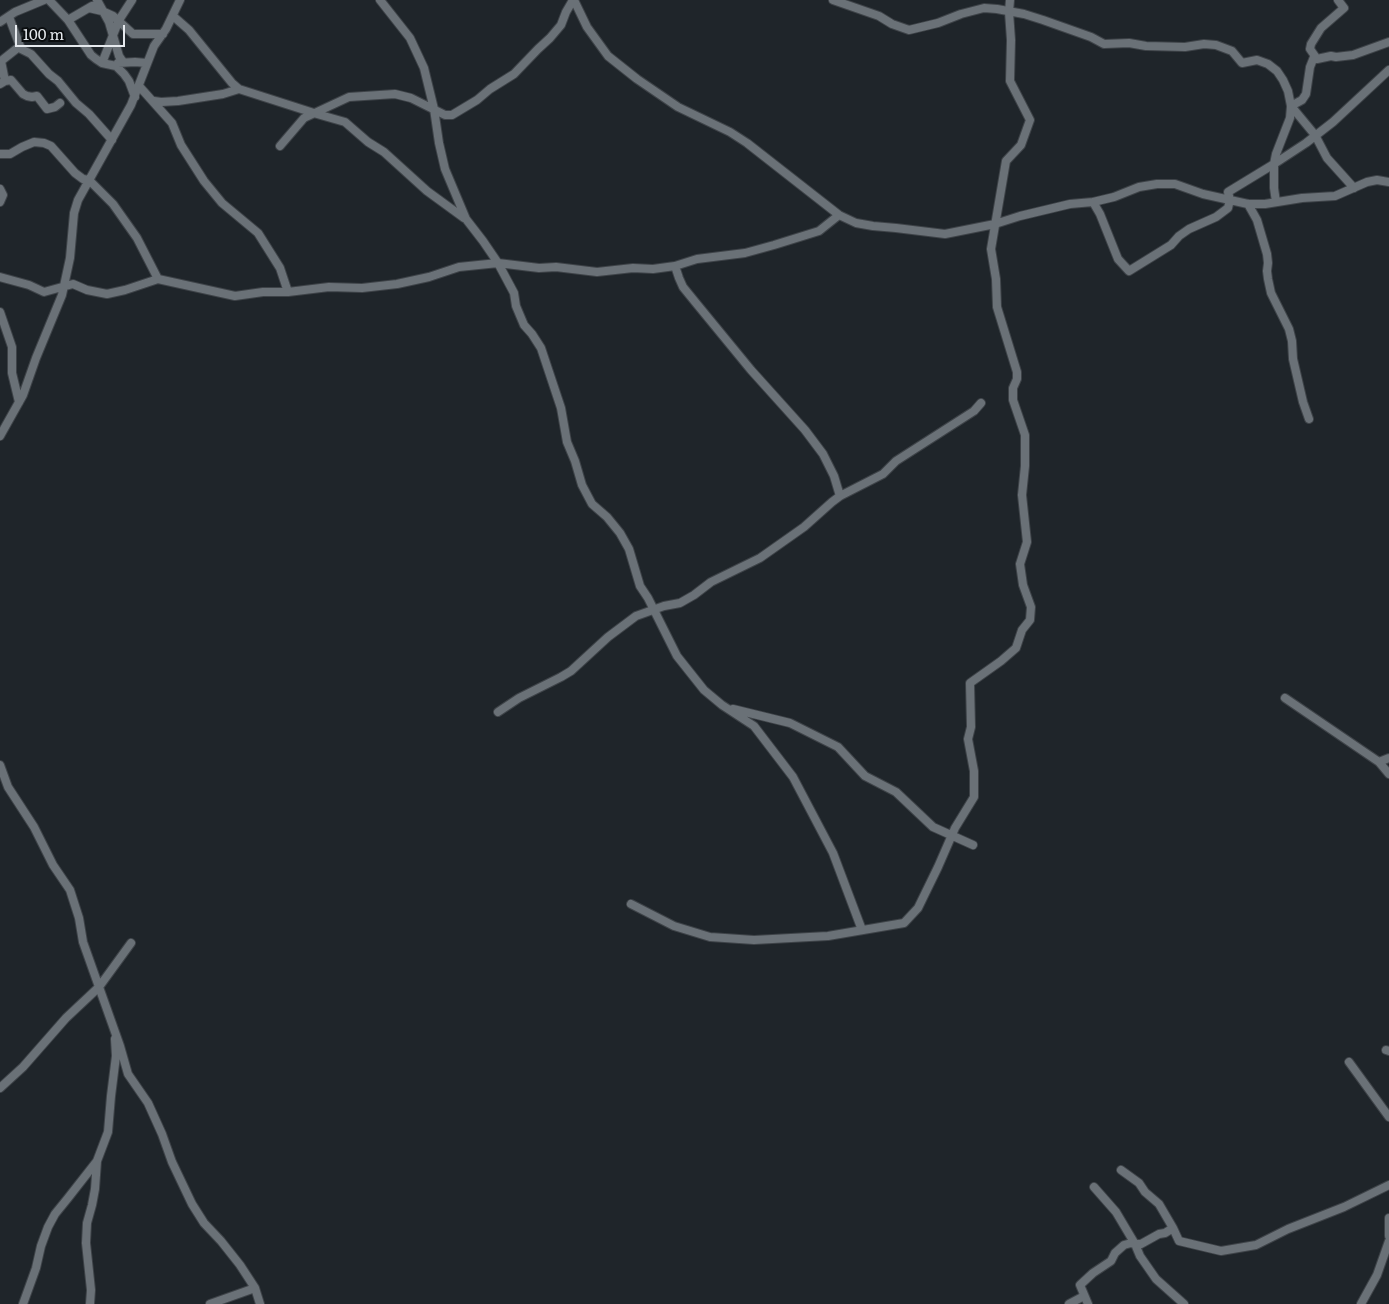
<!DOCTYPE html>
<html>
<head>
<meta charset="utf-8">
<style>
	body { margin:0 }
	#map { position:relative; width:1389px; height:1304px; overflow:hidden; background:#1f252a; font-family:Literata,serif }
	canvas { display:block }
	.scale { position:absolute; left:15px; top:25px; width:110px; height:22px; box-sizing:border-box; border:2px solid #e6eaee; border-top:0; padding-left:6px; font-size:15px; line-height:18px; white-space:nowrap; color:#e6eaee; -webkit-text-stroke:4px #0b0e10; paint-order:stroke }
</style>
</head>
<body>
<div id="map">
<canvas width="1389" height="1304"></canvas>
<div class="scale">100 m</div>
</div>
<script>
const c = document.querySelector('canvas').getContext('2d');
c.lineJoin = 'round';
function poly(rows) {
  const path = new Path2D();
  for (const r of rows) {
    path.moveTo(r[0], r[1]);
    for (let i = 2; i < r.length; i += 2) path.lineTo(r[i], r[i + 1]);
  }
  return path;
}
function stroke(path, color, width, dash) {
  c.strokeStyle = color;
  c.lineWidth = width;
  c.lineCap = dash ? 'butt' : 'round';
  c.setLineDash(dash || []);
  c.stroke(path);
}
const minor = poly([
	[49,0,68,20,91,55,96,59,102,63,116,66,124,74,129,81,135,97],
	[97,0,109,22,119,56,123,62],
	[380,0,410,38,424,68,434,109,439,143,445,169,466,219,483,241,498,263,514,293,516,306,524,325,532,334,541,348,561,408,567,442,575,461,582,485,592,504,607,517,620,533,629,549,640,586,648,598,677,656,704,690,722,705,754,726,793,777,833,853,862,930],
	[574,0,587,27,608,56,637,79,678,107,730,132,747,143,839,215,856,223,873,226,896,228,945,234,995,224,1020,216,1070,204,1093,202,1114,197,1139,187,1157,184,1175,184,1203,194,1248,204,1265,204,1302,198,1335,196,1367,182,1377,180,1389,182],
	[833,0,879,16,892,24,909,30,938,23,961,14,984,8,997,9,1024,14,1043,20,1091,37,1104,44,1129,43,1146,46,1185,47,1204,44,1216,45,1232,51,1242,63,1257,60,1268,64,1277,71,1283,80,1288,91,1291,106,1290,118,1276,154,1274,164,1274,188,1276,202],
	[1338,0,1344,8,1321,28,1311,44,1310,49,1317,59,1331,56,1336,57,1353,55,1389,42],
	[89,8,102,11,113,16,133,34,163,34],
	[173,16,189,30,232,83,239,89],
	[68,20,92,6],
	[0,22,15,12,44,0],
	[19,48,31,54,49,74,58,81,76,103,89,114,112,140],
	[1314,57,1310,67,1306,94,1302,100,1291,106,1315,135,1327,158,1354,188],
	[102,63,119,20,132,0],
	[118,63,135,62,147,63],
	[5,81,11,80,23,94,27,96,32,97,37,96,47,109,55,107,60,103],
	[0,84,5,81,1,61,20,46,9,17],
	[139,86,172,123,181,145,204,181,222,203,258,233,280,268,288,292],
	[154,101,161,102,178,101,223,94,239,89,317,114,345,122,368,142,384,152,427,191,464,218],
	[280,146,304,118,349,97,395,94,411,98,445,115,452,115,477,100,490,89,514,74,538,49,550,38,561,25,566,12,573,0],
	[0,154,10,154,22,147,34,142,44,143,51,146,75,173,83,179,89,180,113,204,137,238,158,279],
	[0,189,3,195,0,202],
	[1093,202,1100,214,1118,259,1129,271,1171,245,1179,236,1189,229,1216,217,1228,208,1230,200,1228,192,1274,164,1306,143,1333,122,1389,70],
	[1248,204,1257,220,1267,254,1268,263,1267,271,1268,279,1271,293,1289,329,1292,341,1293,359,1303,402,1309,419],
	[675,266,679,278,683,287,696,303,751,370,805,430,823,454,834,476,840,496],
	[0,277,29,285,44,292,73,284,87,290,107,294,125,290,158,279,235,296,263,292,288,292,329,287,362,288,397,284,429,277,459,267,498,263,539,268,556,267,597,272,633,268,653,269,675,266,697,259,745,253,774,245,819,231,839,215],
	[0,312,12,347,12,373,19,402],
	[0,436,23,395,36,358,62,295,70,258,74,213,78,200,131,105,154,46,166,29,180,0],
	[1285,698,1379,762,1389,774],
	[733,709,790,723,838,747,865,776,896,792,933,827,973,845],
	[498,712,519,698,561,677,571,671,608,637,636,616,664,606,680,603,694,595,711,582,760,558,804,527,832,502,840,496,883,474,896,461,974,411,981,403],
	[1379,762,1389,758],
	[0,765,8,787,34,827,53,865,70,890,79,918,83,942,120,1046,128,1074,148,1103,162,1134,172,1162,192,1204,204,1223,221,1241,240,1265,255,1288,260,1304],
	[631,904,674,926,710,937,754,940,828,936,904,923,918,908,938,867,955,828,974,797,974,771,968,739,971,727,970,683,1001,661,1016,648,1022,630,1030,620,1031,607,1023,585,1020,564,1027,542,1022,495,1025,466,1025,435,1013,400,1013,388,1017,379,1017,372,997,307,996,279,991,249,1006,161,1021,145,1030,120,1010,81,1011,40,1009,12,1010,0],
	[1386,1050,1389,1051],
	[1349,1062,1389,1117],
	[0,1088,23,1067,66,1018,99,987,131,943],
	[1121,1170,1139,1183,1145,1192,1159,1204,1173,1228,1179,1241,1221,1251,1256,1245,1288,1229,1344,1207,1389,1185],
	[1094,1187,1116,1212,1135,1244,1140,1256,1156,1279,1184,1304],
	[1389,1218,1389,1236],
	[23,1304,36,1268,41,1246,48,1227,55,1214,68,1198,97,1161],
	[90,1304,91,1290,86,1243,87,1223,92,1205,95,1189,97,1161,108,1132,111,1096,116,1056,115,1039],
	[210,1304,255,1288],
	[1069,1304,1084,1296],
	[1088,1304,1080,1285,1093,1273,1111,1261,1115,1253,1124,1245,1131,1243,1135,1244,1141,1244,1159,1234,1165,1233,1173,1228],
	[1361,1304,1377,1275,1389,1241]
]);
stroke(minor, '#3e4348', 10);
stroke(minor, '#6a7177', 8);
</script>
</body>
</html>
